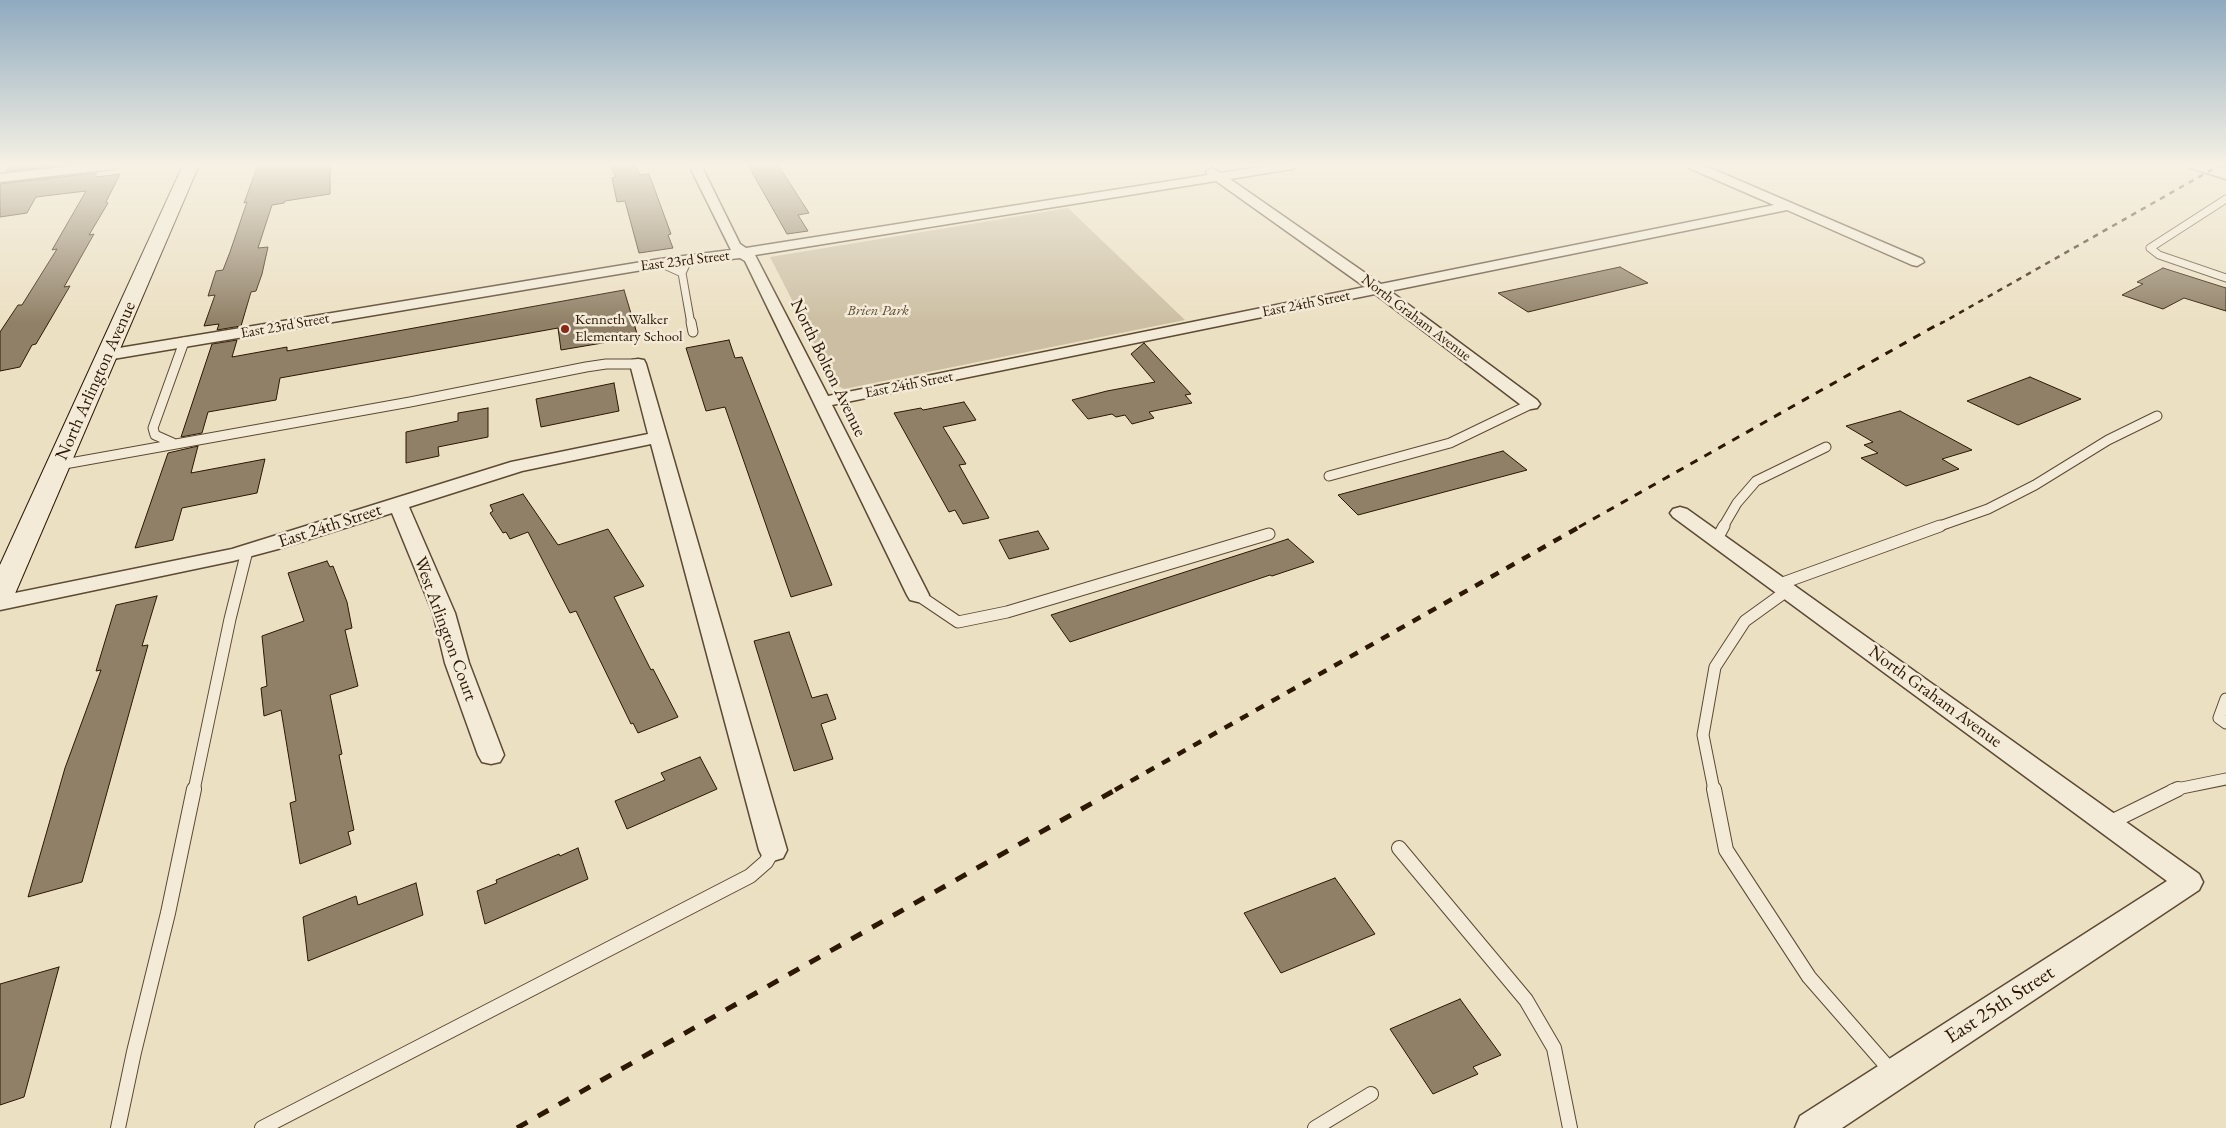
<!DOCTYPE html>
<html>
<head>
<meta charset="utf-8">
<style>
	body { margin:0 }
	canvas { display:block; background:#ece0c3 }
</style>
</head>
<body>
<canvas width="2226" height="1128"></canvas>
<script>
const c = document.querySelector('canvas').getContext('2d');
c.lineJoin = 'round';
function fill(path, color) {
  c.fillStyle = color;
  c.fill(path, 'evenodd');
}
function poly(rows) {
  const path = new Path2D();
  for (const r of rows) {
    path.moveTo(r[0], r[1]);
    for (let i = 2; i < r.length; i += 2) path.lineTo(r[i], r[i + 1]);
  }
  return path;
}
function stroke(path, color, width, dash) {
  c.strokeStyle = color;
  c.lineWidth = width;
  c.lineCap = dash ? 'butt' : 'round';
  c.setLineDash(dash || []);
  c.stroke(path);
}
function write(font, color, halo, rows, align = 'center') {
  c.font = font + ' "EB Garamond",serif';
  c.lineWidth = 5;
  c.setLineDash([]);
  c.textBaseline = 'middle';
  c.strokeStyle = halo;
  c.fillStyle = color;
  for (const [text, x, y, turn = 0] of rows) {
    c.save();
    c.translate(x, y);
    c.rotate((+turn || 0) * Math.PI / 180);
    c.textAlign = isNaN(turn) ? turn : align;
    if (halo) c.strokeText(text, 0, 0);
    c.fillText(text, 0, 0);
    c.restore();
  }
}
fill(poly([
	[1068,208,1185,320,844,389,835,384,770,257]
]), '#cbbea2');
const building = poly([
	[11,165,68,165,6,171,11,165],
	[258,165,330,165,330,194,285,201,284,203,272,205,258,248,268,247,262,274,256,291,251,292,241,326,217,330,219,324,204,326,215,295,208,296,216,271,223,270,230,252,247,202,244,203,258,165],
	[610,165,635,165,640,175,649,174,671,234,668,235,673,248,639,253,625,201,617,202,612,178,616,177,610,165],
	[748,165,778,165,809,213,798,215,808,231,787,234,748,165],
	[96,173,96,177,120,174,106,202,108,203,89,235,94,234,64,287,70,286,36,344,32,345,20,367,0,371,0,332,18,305,22,305,57,249,52,250,86,191,36,197,27,213,0,217,0,184,96,173],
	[1620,267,1648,283,1528,312,1498,293,1620,267],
	[2163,268,2226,288,2226,311,2184,298,2163,309,2122,295,2143,284,2137,282,2163,268],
	[624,290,638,337,561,350,558,328,280,378,276,400,208,412,202,433,181,437,212,344,237,340,232,357,287,347,287,351,624,290],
	[729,340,735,358,742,357,832,585,791,597,725,407,706,411,686,348,729,340],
	[1144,343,1191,394,1185,395,1192,403,1149,412,1154,418,1132,424,1125,415,1116,417,1112,414,1088,419,1072,400,1107,391,1155,382,1131,354,1144,343],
	[2030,377,2081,399,2018,425,1967,401,2030,377],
	[614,383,619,411,541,427,536,399,614,383],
	[964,402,976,420,943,427,966,464,959,465,989,518,963,524,955,510,949,512,894,413,921,408,923,410,964,402],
	[488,408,488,437,438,447,439,456,406,463,406,432,458,421,458,413,488,408],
	[1900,411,1972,450,1942,459,1959,469,1906,486,1861,458,1878,453,1864,445,1873,442,1846,426,1900,411],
	[198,446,191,473,265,459,257,493,182,508,173,540,135,548,168,453,198,446],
	[1503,451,1527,470,1358,515,1338,495,1503,451],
	[523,494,558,545,608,529,644,586,614,597,651,670,653,669,678,717,638,733,633,723,631,724,576,611,570,613,528,532,510,539,506,532,503,533,490,513,493,511,490,505,523,494],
	[1038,531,1049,549,1009,559,999,540,1038,531],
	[1288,539,1314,562,1272,576,1270,575,1070,642,1051,615,1288,539],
	[327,561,330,567,333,566,347,602,352,628,345,630,358,686,330,695,342,754,339,755,354,830,348,832,351,844,300,864,290,803,296,801,281,710,264,716,261,688,267,686,262,636,304,621,288,573,327,561],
	[157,596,142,646,148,645,82,882,28,897,65,768,101,670,96,671,116,605,157,596],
	[789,632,812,698,827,694,836,719,821,724,833,759,794,771,754,641,789,632],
	[700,757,717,789,627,829,615,801,665,780,661,773,700,757],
	[578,848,588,879,485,924,477,891,497,883,496,880,559,854,560,856,578,848],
	[1335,878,1375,934,1281,973,1244,913,1335,878],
	[416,883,423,915,308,961,303,917,356,896,358,905,416,883],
	[59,967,24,1097,0,1105,0,984,59,967],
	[1460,999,1501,1055,1473,1067,1478,1074,1433,1094,1390,1029,1460,999]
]);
fill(building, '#908067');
stroke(building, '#2c1803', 1);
const serviceFar3 = poly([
	[2226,199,2150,248,2159,255,2226,278],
	[689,258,682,273,691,324],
	[660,263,682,273]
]);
const serviceFar2 = poly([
	[691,322,693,332],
	[173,443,155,435,153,428,184,342],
	[59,465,410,402,586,367,606,364,638,364],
	[1329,476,1450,443,1531,404],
	[1723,527,1737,503,1756,481,1826,447],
	[1937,527,1988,509,2035,485,2108,440,2157,416]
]);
const serviceFar1 = poly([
	[1717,539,1724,526],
	[1780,584,1940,526],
	[918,595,958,622,1007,612,1269,534],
	[2226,699,2219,718,2226,723],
	[194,790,230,619,247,551],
	[1714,790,1703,735,1715,667,1745,621,1788,590],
	[2172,790,2226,779]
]);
const service = poly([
	[1714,789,1726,850,1809,977,1892,1072],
	[2109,823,2178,789],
	[1399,848,1526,1000,1554,1048,1570,1128],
	[118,1128,134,1052,168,913,194,789],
	[262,1128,750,876,766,862,773,850],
	[1315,1128,1371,1094]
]);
const minor = poly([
	[83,165,119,165,113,169,0,182,0,174,83,165],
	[689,165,701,165,740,244,746,248,1208,175,1206,172,1212,168,1221,173,1271,165,1298,165,1292,169,1230,179,1381,284,1774,205,1689,168,1687,165,1703,165,1922,259,1924,262,1917,266,1912,265,1787,210,1390,291,1537,400,1540,404,1537,408,1531,409,1525,408,1375,294,832,405,929,595,926,600,918,602,910,600,907,595,745,261,740,258,660,267,107,360,101,359,99,355,101,351,107,350,660,259,731,250,689,165],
	[1216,181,1365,287,828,396,755,255,1216,181],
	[638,359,644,360,646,364,787,850,783,858,773,861,763,858,759,850,651,444,522,471,409,507,455,613,469,663,504,755,500,762,491,764,482,762,478,755,445,663,433,613,392,513,278,549,233,561,0,610,0,596,232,549,511,462,648,434,630,364,632,360,638,359],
	[1680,507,1687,509,2199,874,2203,882,2199,890,1842,1128,1795,1128,1800,1116,2167,881,1673,517,1670,513,1673,509,1680,507]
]);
const tertiary = poly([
	[2188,165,2211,165,2226,169,2226,179,2191,168,2188,165]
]);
const secondary = poly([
	[183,165,199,165,14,596,10,602,0,605,0,565,183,165]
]);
stroke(serviceFar3, '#5c4a33', 9);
stroke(serviceFar2, '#5c4a33', 11);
stroke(serviceFar1, '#5c4a33', 13);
stroke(service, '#5c4a33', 16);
stroke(minor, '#5c4a33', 3);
stroke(tertiary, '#5c4a33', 3);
stroke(secondary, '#2c1803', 2);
stroke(serviceFar3, '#f3ebd8', 7);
stroke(serviceFar2, '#f3ebd8', 9);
stroke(serviceFar1, '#f3ebd8', 11);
stroke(service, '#f3ebd8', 14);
fill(minor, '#f3ebd8');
fill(tertiary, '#f3ebd8');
fill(secondary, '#f3ebd8');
stroke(poly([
	[1940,324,2220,165]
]), '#2c1803', 2.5, [5.5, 5.5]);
stroke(poly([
	[1579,527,1942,322]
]), '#2c1803', 3, [8, 8]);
stroke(poly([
	[1115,790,1581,526]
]), '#2c1803', 4.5, [9, 9]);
stroke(poly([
	[517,1128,1117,789]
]), '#2c1803', 5, [12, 12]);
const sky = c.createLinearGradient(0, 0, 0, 323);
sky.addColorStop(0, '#8faabf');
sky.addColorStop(0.51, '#f6f1e4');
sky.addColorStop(1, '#f6f1e400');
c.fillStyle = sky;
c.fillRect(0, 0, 2226, 323);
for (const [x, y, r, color] of [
	[565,329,5,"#8f2418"]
]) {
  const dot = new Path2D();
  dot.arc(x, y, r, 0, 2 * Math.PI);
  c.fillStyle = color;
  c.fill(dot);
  stroke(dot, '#f3ebd8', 2);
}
write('15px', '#2c1803', '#f3ebd8', [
	["East 23rd Street",685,261,-7],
	["East 24th Street",1306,304,-11],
	["North Graham Avenue",1416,318,37],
	["East 23rd Street",285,326,-10],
	["East 24th Street",909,385,-11]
]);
write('italic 15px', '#5c4a33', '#f3ebd8', [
	["Brien Park",878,311]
]);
write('15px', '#2c1803', '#f3ebd8', [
	["Kenneth Walker",575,320],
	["Elementary School",575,337]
], 'left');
write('18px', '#2c1803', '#f3ebd8', [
	["North Bolton Avenue",828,368,64],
	["North Arlington Avenue",96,381,-66],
	["East 24th Street",330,526,-18],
	["West Arlington Court",445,629,70],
	["North Graham Avenue",1935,697,36]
]);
write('21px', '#2c1803', '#f3ebd8', [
	["East 25th Street",2000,1005,-33]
]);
</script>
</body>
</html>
